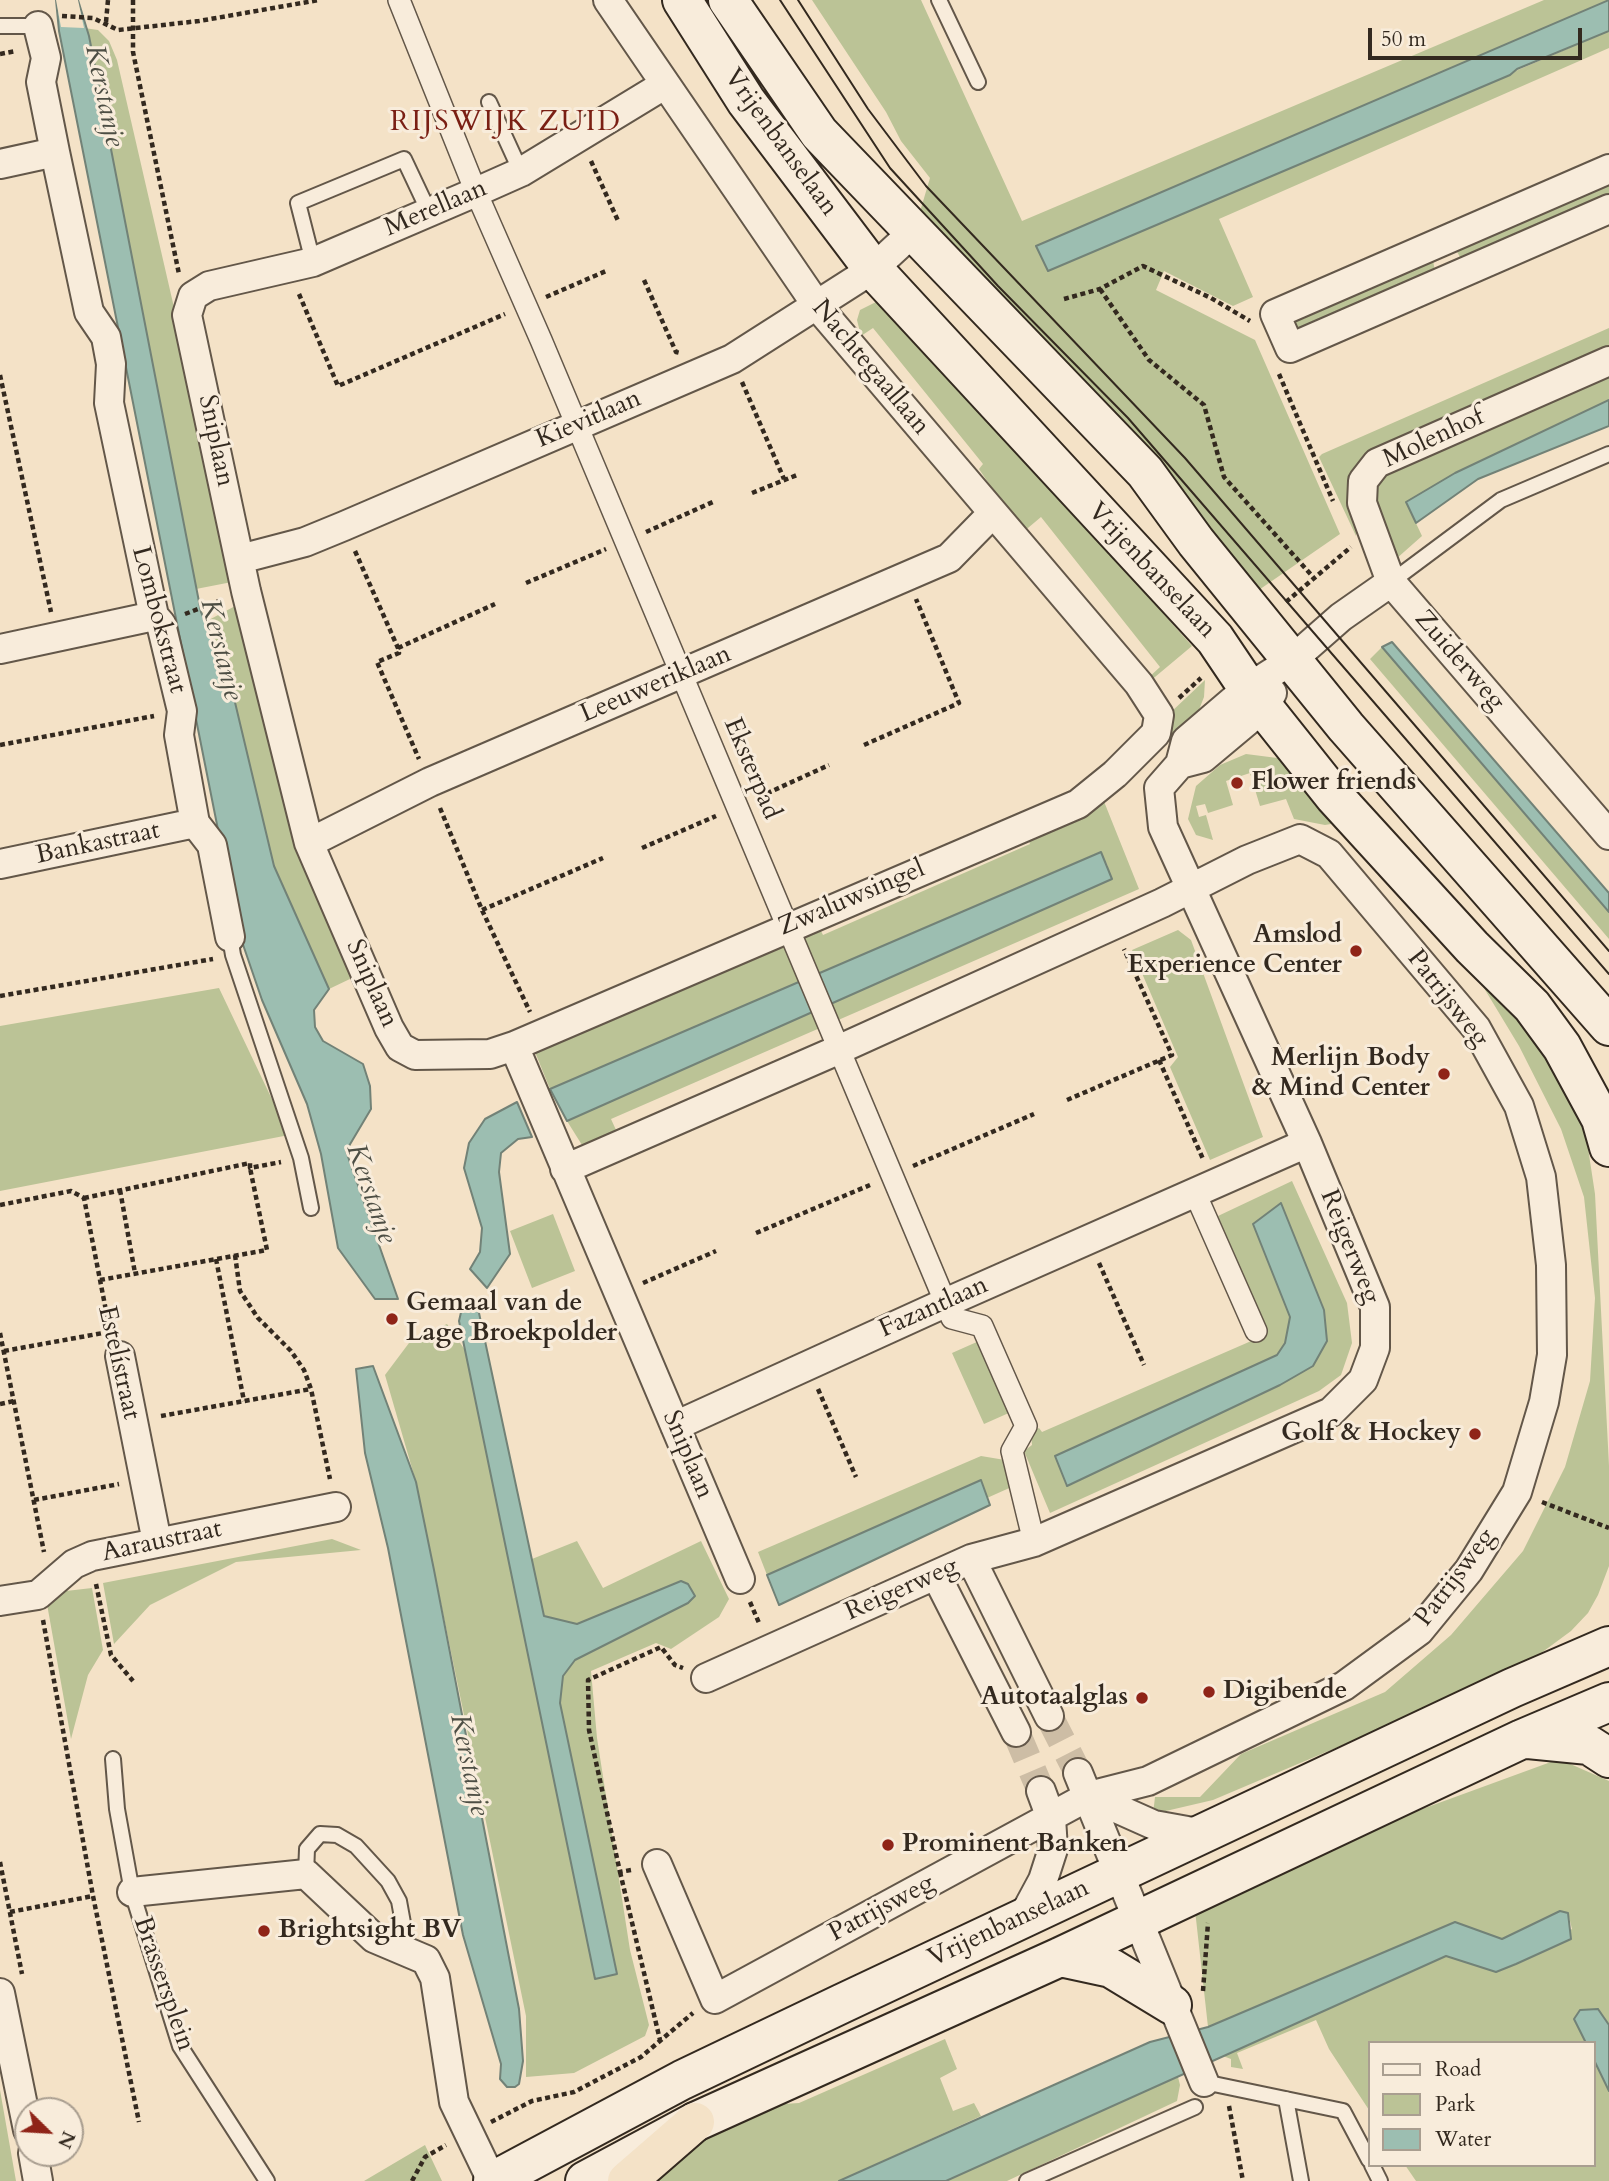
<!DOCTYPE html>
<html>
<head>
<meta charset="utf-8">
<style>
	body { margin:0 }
	#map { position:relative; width:1609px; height:2181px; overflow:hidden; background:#f4e2c7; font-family:Cardo,serif }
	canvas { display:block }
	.legend { position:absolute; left:1368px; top:2041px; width:228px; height:126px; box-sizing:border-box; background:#f8ecdb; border:2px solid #a99e90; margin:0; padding:9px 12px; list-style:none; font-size:21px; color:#33291f }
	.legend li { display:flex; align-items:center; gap:14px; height:35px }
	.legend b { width:35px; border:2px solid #a99e90 }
	.north { position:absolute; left:14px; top:2097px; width:70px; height:70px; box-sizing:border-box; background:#f8ecdb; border:2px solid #a99e90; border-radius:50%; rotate:114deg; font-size:19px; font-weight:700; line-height:28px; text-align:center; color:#33291f }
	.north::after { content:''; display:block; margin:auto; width:24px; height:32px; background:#8f2418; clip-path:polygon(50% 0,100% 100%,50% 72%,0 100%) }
	.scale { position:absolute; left:1368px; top:28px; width:214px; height:32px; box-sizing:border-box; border:4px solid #33291f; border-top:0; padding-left:9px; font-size:21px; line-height:24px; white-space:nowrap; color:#33291f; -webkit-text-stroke:5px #f8ecdb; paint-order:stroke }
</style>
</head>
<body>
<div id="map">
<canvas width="1609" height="2181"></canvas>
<ul class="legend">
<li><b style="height:9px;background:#f8ecdb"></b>Road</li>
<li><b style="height:19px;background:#bbc396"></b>Park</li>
<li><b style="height:19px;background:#9cbeb1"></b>Water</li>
</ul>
<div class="north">N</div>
<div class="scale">50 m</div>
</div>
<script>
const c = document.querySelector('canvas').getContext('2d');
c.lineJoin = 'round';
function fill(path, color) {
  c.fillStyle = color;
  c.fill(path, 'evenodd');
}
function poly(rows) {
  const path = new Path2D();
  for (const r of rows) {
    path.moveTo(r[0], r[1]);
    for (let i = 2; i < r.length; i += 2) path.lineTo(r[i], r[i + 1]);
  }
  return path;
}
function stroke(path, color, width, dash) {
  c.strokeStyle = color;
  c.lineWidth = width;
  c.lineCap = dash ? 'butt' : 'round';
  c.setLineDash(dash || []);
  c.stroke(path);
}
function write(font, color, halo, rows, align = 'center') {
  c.font = font + ' Cardo,serif';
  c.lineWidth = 6;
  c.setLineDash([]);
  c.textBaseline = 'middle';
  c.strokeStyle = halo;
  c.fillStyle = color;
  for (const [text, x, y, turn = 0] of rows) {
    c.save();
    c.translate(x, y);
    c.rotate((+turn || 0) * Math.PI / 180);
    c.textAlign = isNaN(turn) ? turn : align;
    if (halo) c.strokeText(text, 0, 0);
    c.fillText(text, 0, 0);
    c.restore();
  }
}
fill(poly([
	[812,0,921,0,1022,221,1544,0,1609,0,1036,246,1048,271,1609,31,1609,48,1219,219,1253,297,1233,306,1164,271,1156,290,1255,340,1340,534,1253,594,919,215,930,178,901,141,886,112],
	[84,28,98,30,109,41,117,60,237,581,196,589,89,36],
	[1609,182,1609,199,1463,260,1460,257,1456,250],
	[1433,260,1435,272,1304,333,1295,329,1293,318],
	[876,302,891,306,1192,646,1149,682,1147,679,1160,667,1041,517,1022,533,979,469,983,464,873,328,861,336,857,320,860,310],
	[1609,328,1609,350,1368,455,1356,536,1319,457,1322,454],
	[1609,374,1609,400,1455,473,1406,502,1422,536,1396,559,1387,541,1374,492,1390,468],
	[239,604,295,844,352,978,329,989,274,866,228,673,205,622],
	[1382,647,1609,912,1609,939,1370,659],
	[1205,680,1204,697,1197,715,1175,737,1167,728,1170,713],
	[1246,754,1285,759,1337,823,1325,825,1294,819,1286,799,1260,806,1250,773,1226,781,1233,805,1208,813,1205,804,1196,806,1199,817,1206,815,1213,840,1196,835,1188,819,1196,786,1220,765],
	[1103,799,1139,889,611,1119,616,1130,582,1145,567,1121,1111,879,1107,864,1100,852,550,1089,535,1052,819,927,823,935,1030,844,1027,835],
	[1178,930,1191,940,1263,1137,1210,1160,1170,1067,1178,1057,1132,950],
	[1467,960,1551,1057,1586,1135,1595,1194,1609,1466,1609,1566,1598,1595,1588,1613,1571,1631,1533,1659,1371,1733,1213,1800,1153,1814,1155,1797,1200,1797,1241,1754,1385,1692,1451,1635,1523,1551,1565,1467,1590,1381,1595,1298,1584,1197,1561,1129,1519,1046],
	[219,988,289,1135,0,1191,0,1026],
	[1292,1181,1347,1303,1352,1343,1341,1375,1319,1391,1050,1513,1024,1451,1032,1445,1031,1432,1039,1428,1042,1432,1265,1335,1218,1216],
	[1253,1225,1313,1366,1280,1385,1066,1485,1055,1456,1277,1355,1285,1343,1290,1317],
	[553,1214,575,1271,532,1288,510,1231],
	[447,1324,465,1350,596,1979,560,1703,563,1676,575,1660,688,1603,695,1595,680,1581,577,1624,556,1621,544,1616,532,1559,577,1541,603,1588,701,1541,729,1599,719,1617,671,1649,656,1643,591,1671,597,1738,630,1950,649,2025,645,2036,574,2073,526,2077,526,2016,416,1482,385,1375,412,1339],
	[979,1341,1011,1412,984,1424,952,1353],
	[981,1456,1005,1460,1016,1485,987,1498,981,1480,767,1575,758,1552],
	[332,1539,361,1550,236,1562,150,1605,114,1644,103,1583],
	[92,1588,103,1650,88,1675,71,1739,47,1604,66,1591],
	[1559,1759,1609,1781,1609,2025,1598,2009,1574,2019,1586,2043,1369,2043,1369,2110,1329,2049,1316,2020,1237,2053,1243,2069,1231,2067,1231,2059,1223,2056,1446,1956,1497,1972,1572,1929,1568,1913,1549,1916,1502,1939,1455,1922,1208,2027,1195,1910,1384,1823],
	[945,2039,957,2069,940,2078,953,2111,974,2103,981,2116,839,2181,643,2181,676,2151,768,2105,799,2103],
	[1593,2058,1609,2091,1609,2181,1416,2181,1405,2165,1593,2165],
	[1178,2077,1180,2085,1177,2101,1007,2181,946,2181],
	[0,2090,16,2181,0,2181],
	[425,2145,442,2181,364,2181]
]), '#bbc396');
const water = poly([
	[56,0,78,0,89,36,201,612,228,673,274,866,329,989,314,1010,315,1027,323,1041,363,1064,370,1086,371,1109,346,1151,398,1299,375,1299,338,1248,321,1154,307,1104,262,1000,238,930,59,31,56,0],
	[1609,0,1609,31,1517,69,1510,75,1048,271,1036,246,1609,0],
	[1609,400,1609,426,1478,479,1416,523,1406,502,1455,473,1609,400],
	[1392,642,1609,893,1609,912,1382,647,1392,642],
	[1101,852,1112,879,567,1121,550,1089,1101,852],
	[517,1102,532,1137,518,1139,501,1153,499,1172,510,1254,487,1288,470,1269,480,1252,482,1228,464,1168,469,1143,485,1119,517,1102],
	[1281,1203,1324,1310,1327,1341,1313,1366,1280,1385,1067,1486,1055,1456,1277,1355,1285,1343,1290,1317,1253,1224,1281,1203],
	[472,1304,479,1313,544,1616,577,1624,681,1581,688,1584,695,1596,688,1603,575,1660,563,1676,560,1703,617,1974,595,1979,459,1321,462,1308,472,1304],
	[373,1366,416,1482,434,1570,519,2009,523,2061,519,2084,515,2087,507,2087,500,2079,501,2064,463,1935,388,1548,365,1453,356,1369,373,1366],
	[981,1480,990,1505,779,1605,767,1575,981,1480],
	[1560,1911,1568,1913,1571,1939,1516,1964,1496,1972,1446,1956,946,2181,839,2181,1150,2042,1208,2027,1455,1922,1502,1939,1560,1911],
	[1598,2009,1609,2025,1609,2091,1593,2058,1593,2043,1586,2043,1574,2019,1580,2010,1598,2009]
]);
fill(water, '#9cbeb1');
stroke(water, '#728277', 2);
fill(poly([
	[56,0,78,0,84,28,61,27]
]), '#f4e2c7');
stroke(poly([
	[1049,1716,1078,1773],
	[1016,1732,1041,1791]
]), '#cdbda5', 28, [28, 14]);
const service = poly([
	[939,0,978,82],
	[0,26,38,26],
	[489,102,521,172],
	[313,262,298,203,404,159,429,212],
	[1391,582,1501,500,1609,454],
	[230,937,233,955,301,1158,311,1208],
	[113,1759,117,1809,132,1892,180,2046,267,2181],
	[306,1874,307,1849,320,1834,337,1835,356,1846,388,1881,399,1901,403,1923,401,1948],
	[1204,2082,1343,2111,1369,2160],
	[1286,2099,1301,2181],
	[1372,2165,1380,2181],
	[1027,2181,1195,2107]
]);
const pedestrian = poly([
	[399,0,476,192,541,340,952,1318,982,1326,1026,1426,1012,1451,1034,1542],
	[1195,1193,1256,1331]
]);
const minor = poly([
	[38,26,46,58,41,82,55,152,89,312,106,337,111,364,109,403,154,616,161,624,182,711,179,735,195,823,212,845,230,937],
	[664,85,521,172,476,192,313,262,209,286,193,296,187,315,246,591,309,843,389,1028,400,1047,415,1055,490,1054,514,1046,740,1579],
	[0,164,55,152],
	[1609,169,1275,314,1290,348,1609,209],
	[1609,361,1377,463,1363,481,1362,503,1391,582,1609,835],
	[240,559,305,542,344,526,732,359,873,269,912,233],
	[0,649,154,616],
	[1180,764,1203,758,1264,707,1272,693],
	[309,843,430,782,949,558,992,514],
	[0,864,195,823],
	[514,1046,1078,804,1115,774,1156,733,1159,715,1139,684,818,307,608,0],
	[565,1169,831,1053,1162,903,1247,860,1300,839,1329,854,1476,1028,1519,1106,1541,1177,1551,1265,1552,1355,1544,1402,1517,1492,1469,1570,1419,1631,1344,1686,1148,1781,1089,1796,715,1999,657,1864],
	[120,1356,157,1542],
	[675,1426,945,1303,1307,1143],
	[971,1559,1049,1716],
	[936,1575,1016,1732],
	[0,1601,38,1595,74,1564,92,1556,336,1507],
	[706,1678,971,1559,1034,1542,1331,1412,1363,1380,1375,1348,1375,1307,1307,1143,1163,827,1159,788,1180,764,1186,741,1248,688,1292,660,1341,617,1391,582],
	[1078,1773,1204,2082],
	[1089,1796,1154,1825,1204,1834],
	[132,1892,306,1874,374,1938,426,1960,435,1978,454,2102,492,2181],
	[1022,1919,1043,1880,1053,1849,1051,1818,1041,1791],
	[0,1993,28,2130],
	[33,2153,38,2181]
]);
const secondary = poly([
	[682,0,746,101,873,269,1215,639,1248,688,1334,796,1472,947,1532,1006,1562,1047,1601,1119,1609,1147],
	[728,0,819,133,1145,472,1196,542,1346,727,1609,1026],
	[1528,1739,1589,1745,1609,1758],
	[1060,1957,1111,1968,1172,2005],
	[493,2181,682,2080,841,2004,1512,1688,1609,1646],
	[585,2181,695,2122,1060,1957,1522,1739,1609,1702]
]);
const motorway = poly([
	[627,2181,695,2122]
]);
stroke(service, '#635749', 18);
stroke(pedestrian, '#635749', 24);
stroke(minor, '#635749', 32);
stroke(secondary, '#33291f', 42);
stroke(motorway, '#33291f', 42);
stroke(poly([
	[133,0,133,52,179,274],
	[62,16,93,18,118,30,199,21,319,0],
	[106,22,108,0],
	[0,54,16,51],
	[591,161,619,223],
	[644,280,676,352,680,353],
	[1100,289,1149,360,1204,405,1224,477,1314,578],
	[299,294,338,386,505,314],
	[546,297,606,271],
	[1064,299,1100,289,1143,266,1211,298,1250,321],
	[1279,374,1333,501],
	[0,375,51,612],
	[742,382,784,479],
	[752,493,797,475],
	[646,532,715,501],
	[355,551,398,648,399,653,377,662,419,759],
	[526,583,606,549],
	[1286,602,1351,547],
	[185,614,222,600],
	[398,648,495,604],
	[1179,698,1201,678],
	[0,745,154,716],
	[864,745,959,703,916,599],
	[759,797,829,765],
	[440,808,482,910,530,1012],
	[642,848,716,816],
	[482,910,603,858],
	[0,996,213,959],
	[1159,1060,1203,1159],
	[1067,1100,1172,1055,1124,949],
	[913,1166,1034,1114],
	[120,1190,135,1273],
	[84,1198,250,1163,250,1168,281,1162],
	[0,1205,71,1191,84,1198,110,1331],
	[756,1233,870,1185],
	[235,1255,240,1291,258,1318,291,1351,304,1370,311,1389,330,1479],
	[216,1259,244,1401],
	[1099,1263,1144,1365],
	[100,1280,267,1250,250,1168],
	[643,1283,716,1251],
	[0,1333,44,1552],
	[4,1351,103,1333],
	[818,1389,856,1477],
	[0,1404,14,1401],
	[161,1416,311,1389],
	[34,1500,119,1484],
	[1542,1502,1609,1528],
	[96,1584,111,1655,133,1681],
	[750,1602,759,1623],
	[43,1620,93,1896,139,2122],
	[0,1862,22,1974],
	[631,1870,620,1872,589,1730,588,1680,661,1647,675,1665,683,1668],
	[620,1872,660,2040],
	[10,1912,93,1896],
	[1203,1991,1208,1923],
	[1229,2106,1243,2181],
	[491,2122,532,2101,574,2092,641,2057,693,2013],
	[412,2181,425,2157,446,2145]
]), '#33291f', 4.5, [5, 3.5]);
stroke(service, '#f8ecdb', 14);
stroke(pedestrian, '#f8ecdb', 21);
stroke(minor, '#f8ecdb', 28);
stroke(secondary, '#f8ecdb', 38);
stroke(motorway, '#f4e2c7', 38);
stroke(poly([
	[780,0,890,168,998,286,1128,418,1609,974],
	[798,0,868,109,926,186,1185,458,1609,951]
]), '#33291f', 2);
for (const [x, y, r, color] of [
	[1237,783,7,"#8f2418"],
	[1356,951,7,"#8f2418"],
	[1444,1074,7,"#8f2418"],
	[392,1319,7,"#8f2418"],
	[1475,1434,7,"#8f2418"],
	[1209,1692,7,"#8f2418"],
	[1142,1698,7,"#8f2418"],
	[888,1845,7,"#8f2418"],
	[264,1931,7,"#8f2418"]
]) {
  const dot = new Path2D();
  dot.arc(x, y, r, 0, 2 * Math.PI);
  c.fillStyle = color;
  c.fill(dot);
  stroke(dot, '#f8ecdb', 2.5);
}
write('26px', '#33291f', '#f8ecdb', [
	["Vrijenbanselaan",780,143,54],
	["Merellaan",436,209,-23],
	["Nachtegaallaan",870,368,50],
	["Kievitlaan",589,420,-23],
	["Molenhof",1434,439,-25],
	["Sniplaan",215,441,78],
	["Vrijenbanselaan",1151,571,47],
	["Lombokstraat",158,620,75],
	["Zuiderweg",1459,661,49],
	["Leeuweriklaan",656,685,-23],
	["Eksterpad",751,769,67],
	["Bankastraat",98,844,-12],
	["Zwaluwsingel",852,899,-23],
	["Sniplaan",371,984,66],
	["Patrijsweg",1447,999,52],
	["Reigerweg",1349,1247,68],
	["Fazantlaan",934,1308,-24],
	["Estelístraat",118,1363,77],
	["Sniplaan",687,1455,67],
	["Aaraustraat",162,1542,-12],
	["Patrijsweg",1456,1578,-53],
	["Reigerweg",902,1590,-24],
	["Patrijsweg",882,1909,-28],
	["Vrijenbanselaan",1009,1924,-25],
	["Brassersplein",163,1984,71]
]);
write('bold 26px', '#33291f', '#f8ecdb', [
	["Flower friends",1251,783],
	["Amslod",1342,936,"right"],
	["Experience Center",1342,966,"right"],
	["Merlijn Body",1430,1059,"right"],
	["& Mind Center",1430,1089,"right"],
	["Gemaal van de",406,1304],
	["Lage Broekpolder",406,1334],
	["Golf & Hockey",1461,1434,"right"],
	["Digibende",1223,1692],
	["Autotaalglas",1128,1698,"right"],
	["Prominent Banken",902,1845],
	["Brightsight BV",278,1931]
], 'left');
write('italic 28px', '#4d4e44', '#f8ecdb', [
	["Kerstanje",103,96,78],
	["Kerstanje",220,650,76],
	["Kerstanje",370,1194,71],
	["Kerstanje",468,1765,78]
]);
c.letterSpacing = '2px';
write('28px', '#7a1f14', '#f8ecdb', [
	["RIJSWIJK ZUID",506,124]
]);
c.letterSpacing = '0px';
</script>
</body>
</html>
